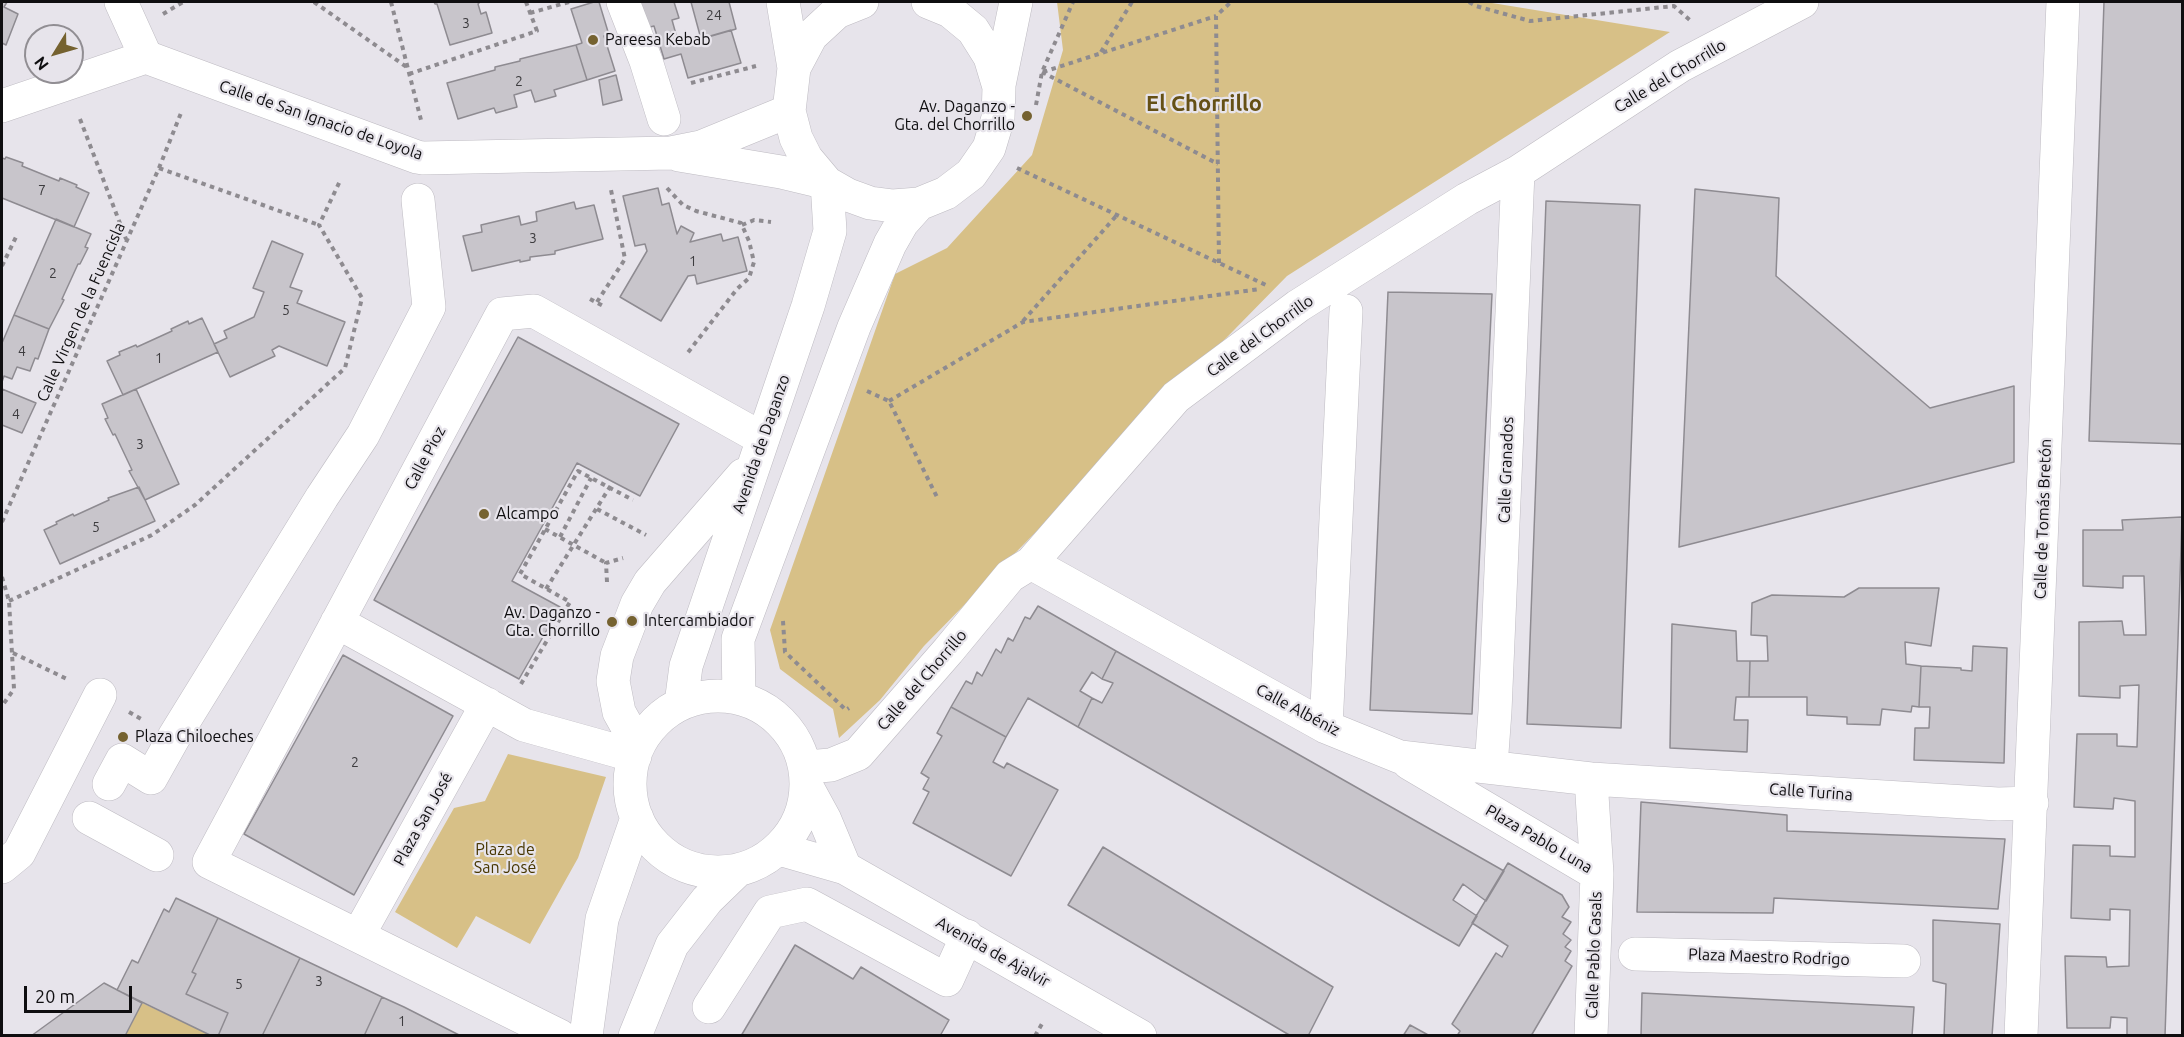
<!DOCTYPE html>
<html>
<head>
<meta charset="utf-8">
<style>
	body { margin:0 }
	#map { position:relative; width:2184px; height:1037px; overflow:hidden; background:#e7e4eb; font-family:Ubuntu,sans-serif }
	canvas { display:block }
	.frame { position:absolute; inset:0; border:3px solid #0f0e10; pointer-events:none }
	.north { position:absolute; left:24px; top:24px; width:60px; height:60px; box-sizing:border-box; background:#e7e4eb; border:2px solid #918e93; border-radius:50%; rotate:233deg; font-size:16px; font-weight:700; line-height:24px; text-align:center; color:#0f0e10 }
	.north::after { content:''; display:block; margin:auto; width:21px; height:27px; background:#756230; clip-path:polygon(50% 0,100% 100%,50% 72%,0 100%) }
	.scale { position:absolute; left:24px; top:986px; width:108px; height:27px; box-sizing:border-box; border:3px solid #0f0e10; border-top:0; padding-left:8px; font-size:18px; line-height:21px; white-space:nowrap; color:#0f0e10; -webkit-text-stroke:4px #e7e4eb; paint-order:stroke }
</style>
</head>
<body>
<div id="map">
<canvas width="2184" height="1037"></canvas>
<div class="frame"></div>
<div class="north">N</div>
<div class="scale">20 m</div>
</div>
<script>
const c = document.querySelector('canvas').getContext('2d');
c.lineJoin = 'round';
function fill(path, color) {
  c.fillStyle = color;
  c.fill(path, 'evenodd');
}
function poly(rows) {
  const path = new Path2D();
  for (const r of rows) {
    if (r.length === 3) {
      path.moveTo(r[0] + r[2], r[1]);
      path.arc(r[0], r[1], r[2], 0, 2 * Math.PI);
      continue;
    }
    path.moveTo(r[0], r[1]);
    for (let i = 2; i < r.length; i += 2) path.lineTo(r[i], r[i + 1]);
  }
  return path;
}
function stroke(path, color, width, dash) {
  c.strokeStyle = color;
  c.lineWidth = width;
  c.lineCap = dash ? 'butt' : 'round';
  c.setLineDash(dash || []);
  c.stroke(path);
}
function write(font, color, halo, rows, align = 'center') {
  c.font = font + ' Ubuntu,sans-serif';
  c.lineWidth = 4.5;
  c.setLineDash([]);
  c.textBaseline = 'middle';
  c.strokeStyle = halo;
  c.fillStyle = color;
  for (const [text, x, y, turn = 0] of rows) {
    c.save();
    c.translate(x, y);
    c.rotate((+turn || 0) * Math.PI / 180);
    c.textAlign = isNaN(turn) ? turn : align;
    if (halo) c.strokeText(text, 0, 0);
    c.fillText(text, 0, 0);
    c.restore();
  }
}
fill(poly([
	[1057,2,1486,2,1670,32,1287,276,924,646,880,700,839,738,833,709,780,669,770,630,895,274,947,248,1032,155,1063,50],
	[508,754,606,777,578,858,530,944,476,916,457,948,395,912,454,808,485,801],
	[142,1003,212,1035,125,1036]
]), '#d7c087');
const building = poly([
	[2,2,7,2,4,7,18,14,6,45,2,43,2,45,2,2],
	[434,2,480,2,478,4,481,14,486,12,492,33,450,45,437,4,435,4,434,2],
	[594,2,599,2,609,35,604,36,615,71,587,80,576,45,582,43,571,9,594,2],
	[639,2,674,2,679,18,672,20,679,45,731,30,741,63,688,78,681,54,664,59,654,26,646,28,639,2],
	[691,2,729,2,736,29,701,39,691,2],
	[2104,2,2182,2,2182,444,2089,441,2104,2],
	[576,45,587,80,554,90,556,96,535,102,531,90,524,92,514,95,517,107,496,113,494,108,458,119,447,83,495,70,495,67,520,61,520,59,576,45],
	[616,75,622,100,603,105,599,80,616,75],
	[6,157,23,163,22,166,59,181,60,178,77,185,76,187,89,193,74,227,2,198,2,158,5,159,6,157],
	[658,188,662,205,669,203,677,234,681,226,694,233,690,242,721,234,723,241,738,237,747,271,697,284,695,275,688,276,661,321,620,297,647,251,645,244,635,246,623,196,658,188],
	[1695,189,1779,198,1776,276,1930,408,2014,386,2014,462,1679,547,1695,189],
	[1546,201,1640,205,1621,728,1527,724,1546,201],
	[574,202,576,209,594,205,603,239,555,251,555,254,530,257,530,260,520,262,520,260,472,271,463,236,482,232,481,225,519,216,521,225,537,221,536,212,574,202],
	[56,219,91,234,85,247,88,248,80,264,78,264,62,299,64,300,49,329,14,315,56,219],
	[272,241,303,254,290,287,302,291,297,303,345,322,327,366,279,346,272,350,275,356,230,377,214,344,227,338,224,331,254,317,264,292,253,288,272,241],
	[1388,292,1492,294,1472,714,1370,710,1388,292],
	[14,315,49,329,38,359,35,358,30,371,17,367,12,379,4,376,2,382,2,343,14,315],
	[202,318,218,352,123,395,107,361,120,355,119,352,136,345,137,347,172,331,171,329,188,321,189,324,202,318],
	[518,337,679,424,640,496,577,463,512,581,560,607,519,679,374,600,518,337],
	[2,389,36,403,22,433,2,425,2,389],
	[136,389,179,484,145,500,129,471,132,470,115,434,113,435,105,419,108,418,102,404,136,389],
	[139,487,155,521,60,564,44,530,57,524,56,522,73,514,74,516,109,500,108,498,139,487],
	[2182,517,2165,1036,2127,1036,2127,1018,2111,1017,2110,1028,2067,1028,2065,956,2106,957,2107,967,2129,966,2130,910,2110,909,2110,920,2071,918,2073,845,2110,846,2110,856,2135,857,2135,801,2114,798,2113,809,2074,807,2077,734,2117,734,2117,746,2137,747,2139,685,2120,686,2120,698,2079,696,2079,622,2122,621,2124,635,2146,635,2144,576,2123,576,2123,588,2083,586,2083,530,2123,530,2122,520,2182,517],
	[1859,588,1939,588,1931,646,1905,642,1906,664,1921,666,1919,707,1912,706,1911,712,1882,709,1880,725,1847,724,1847,717,1807,715,1807,697,1749,697,1750,661,1768,661,1767,636,1751,635,1752,603,1772,595,1844,597,1859,588],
	[1038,606,1116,651,1102,679,1092,672,1080,691,1092,698,1078,727,1028,698,1006,737,951,707,966,681,972,684,977,672,982,676,996,649,1001,653,1008,638,1013,641,1025,617,1030,619,1038,606],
	[1672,624,1736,631,1737,661,1750,661,1749,697,1736,697,1734,720,1748,720,1747,752,1670,748,1672,624],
	[1973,646,2007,648,2004,763,1914,760,1915,728,1929,728,1930,707,1919,707,1921,666,1961,668,1961,670,1972,671,1973,646],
	[1116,651,1504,871,1486,901,1463,884,1453,900,1477,916,1459,946,1078,727,1092,698,1102,703,1113,683,1102,679,1116,651],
	[343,655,453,716,354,895,244,834,343,655],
	[951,707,1006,737,993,762,1004,768,1007,763,1058,790,1011,876,913,823,929,792,923,789,929,778,921,773,942,736,937,733,951,707],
	[1641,802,1787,815,1787,831,2005,839,1998,909,1774,898,1773,913,1637,912,1641,802],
	[1103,847,1333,987,1308,1036,1291,1036,1068,905,1103,847],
	[1508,863,1562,895,1569,907,1562,917,1571,922,1563,934,1571,940,1565,947,1571,951,1565,961,1572,966,1531,1036,1457,1036,1460,1031,1452,1024,1496,953,1502,957,1508,946,1472,923,1508,863],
	[176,898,218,918,192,972,196,974,186,994,228,1013,218,1036,212,1036,117,990,132,960,138,963,164,909,169,912,176,898],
	[218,918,300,958,262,1036,218,1036,228,1013,186,994,196,974,192,972,218,918],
	[1933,920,2000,924,1992,1036,1944,1036,1946,984,1933,981,1933,920],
	[795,945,853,979,861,967,949,1020,940,1036,741,1036,795,945],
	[300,958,382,997,364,1036,262,1036,300,958],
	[104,983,142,1003,125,1036,31,1036,104,983],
	[1642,993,1914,1007,1912,1036,1641,1036,1642,993],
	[382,997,404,1007,461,1036,364,1036,382,997],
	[1410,1025,1430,1036,1403,1036,1410,1025]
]);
fill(building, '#c8c5cb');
stroke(building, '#8e8b91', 1.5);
const minor = poly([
	[121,2,146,57],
	[623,2,646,61,664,119],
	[783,2,794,68],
	[862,2,837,12,811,36,794,68,789,111,796,138,806,158,827,183,848,195,870,203,893,206,919,204,946,193,971,174,989,148,998,118,999,87,990,57,973,30,950,11,928,2],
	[999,85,1016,2],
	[2,106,146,57,417,157,423,158,671,153,701,147,789,111],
	[679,155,781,172,827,183],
	[1031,563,1326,727,1400,757,1591,779,1998,804,2032,803],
	[337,622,524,725,635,756],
	[718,784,88],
	[739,698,738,639,854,327,890,244,902,223,919,204],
	[681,704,686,666,808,306,830,231,827,183],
	[1326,727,1346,311],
	[638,746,619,712,613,681,617,656,637,604,650,582,743,475],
	[1409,763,1597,874,1591,779],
	[806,767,831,765,858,754,948,651,1010,576,1031,563,1176,397,1298,306,1467,199,1518,172,1680,66,1802,2],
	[1491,767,1495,711,1518,172],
	[109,784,122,760,151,778,174,737,322,497,363,435,429,307,418,200],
	[807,787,825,820,845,868],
	[89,818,157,855],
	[779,849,845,868,1140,1036],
	[2,867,19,853,100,695],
	[359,934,487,704],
	[1635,954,1904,961],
	[709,1007,770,912,807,904,947,980,967,936],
	[560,1036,209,862,502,314,534,311,763,439],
	[586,1036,602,919,637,818],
	[635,1036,672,945,707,900,737,871],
	[1591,1036,1597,874],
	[2021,1036,2063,2]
]);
stroke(minor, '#bebbc2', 34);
stroke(poly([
	[314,2,408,68],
	[391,2,421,120],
	[1469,2,1476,6,1530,21,1674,6,1691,21],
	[530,13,569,2],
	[163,14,183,2],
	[1101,52,1132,2],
	[1042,72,1218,164],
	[1043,72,1216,16],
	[409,74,537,31,526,2],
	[691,83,756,66],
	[1036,105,1042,72,1073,2],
	[80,119,126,239],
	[159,168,319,225],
	[1017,168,1268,286],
	[667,188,683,205,696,211,741,223,749,241,754,262,749,278,737,289,686,355],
	[742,225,754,220,771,222],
	[1219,263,1216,16,1231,2],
	[2,266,16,237],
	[590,299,605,307],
	[597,302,625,259,611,190],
	[1023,321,1117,215],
	[867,391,889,401,938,499],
	[889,401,1023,322,1260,289],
	[597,509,646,535],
	[2,522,159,168,181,113],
	[545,529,606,563],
	[560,537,591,478],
	[2,577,9,601,14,689,2,706],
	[607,582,606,563,623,558],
	[546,589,613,482],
	[9,601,152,535,195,505,345,368,362,298,319,225,340,181],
	[783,621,785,652,846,710,849,708],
	[13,653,69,680],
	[521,684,570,602,520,574,578,471,633,500],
	[129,712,143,720],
	[1035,1036,1043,1022]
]), '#8e8b90', 4, [4.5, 4.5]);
stroke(minor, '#fff', 33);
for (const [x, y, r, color] of [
	[593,40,6,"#756230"],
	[1027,116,6,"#756230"],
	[484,514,6,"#756230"],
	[632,621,6,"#756230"],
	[612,622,6,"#756230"],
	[123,737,6,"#756230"]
]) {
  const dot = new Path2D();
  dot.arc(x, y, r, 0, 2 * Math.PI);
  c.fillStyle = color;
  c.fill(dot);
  stroke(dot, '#e7e4eb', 2);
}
write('14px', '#3d3c3f', null, [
	["24",714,15],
	["3",466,23],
	["2",519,81],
	["7",42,190],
	["3",533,238],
	["1",693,261],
	["2",53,273],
	["5",286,310],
	["4",22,351],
	["1",159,358],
	["4",16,414],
	["3",140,444],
	["5",96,527],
	["2",355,762],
	["3",319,981],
	["5",239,984],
	["1",402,1021]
]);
write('16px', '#0f0e10', '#e7e4eb', [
	["Pareesa Kebab",605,40],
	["Av. Daganzo -",1015,107,"right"],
	["Gta. del Chorrillo",1015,125,"right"],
	["Alcampo",496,514],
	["Av. Daganzo -",600,613,"right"],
	["Gta. Chorrillo",600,631,"right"],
	["Intercambiador",644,621],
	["Plaza Chiloeches",135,737]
], 'left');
write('16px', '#0f0e10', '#e7e4eb', [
	["Calle del Chorrillo",1670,76,-31],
	["Calle de San Ignacio de Loyola",321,120,19],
	["Calle Virgen de la Fuencisla",81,312,-66],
	["Calle del Chorrillo",1260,336,-36],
	["Avenida de Daganzo",761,444,-71],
	["Calle Pioz",425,458,-62],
	["Calle Granados",1506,470,-88],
	["Calle de Tomás Bretón",2043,519,-88],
	["Calle del Chorrillo",922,680,-49],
	["Calle Albéniz",1298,710,28],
	["Calle Turina",1811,792,4],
	["Plaza San José",423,819,-61],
	["Plaza Pablo Luna",1539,839,30],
	["Avenida de Ajalvir",993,952,29],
	["Calle Pablo Casals",1594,955,-88],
	["Plaza Maestro Rodrigo",1769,957,2]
]);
write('16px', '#473600', '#e7e4eb', [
	["Plaza de",505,850],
	["San José",505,868]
]);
write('bold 22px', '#655015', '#e7e4eb', [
	["El Chorrillo",1204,104]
]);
</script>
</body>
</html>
